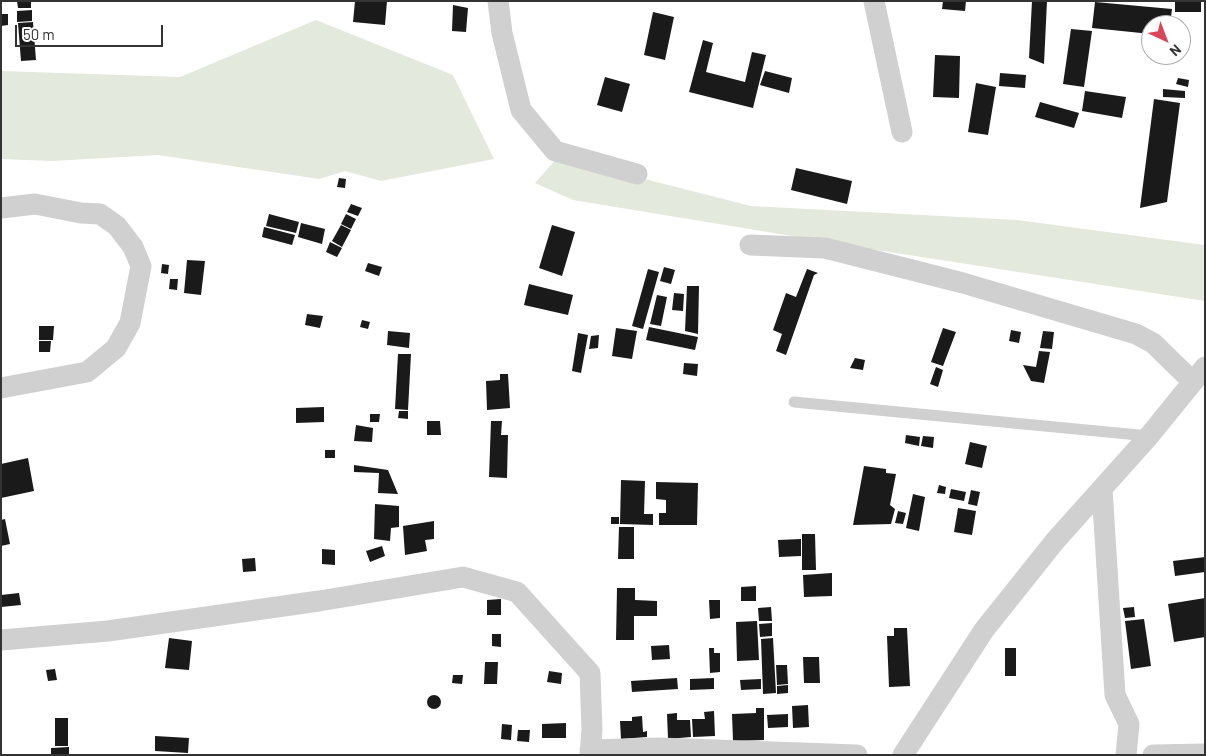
<!DOCTYPE html>
<html>
<head>
<meta charset="utf-8">
<style>
	body { margin:0 }
	#map { position:relative; width:1206px; height:756px; overflow:hidden; background:#fff; font-family:Barlow,sans-serif }
	canvas { display:block }
	.frame { position:absolute; inset:0; border:2px solid #333; pointer-events:none }
	.north { position:absolute; left:1141px; top:15px; width:50px; height:50px; box-sizing:border-box; background:#fff; border:1px solid #adadad; border-radius:50%; rotate:137deg; font-size:14px; font-weight:700; line-height:20px; text-align:center; color:#333 }
	.north::after { content:''; display:block; margin:auto; width:18px; height:22px; background:#d9465a; clip-path:polygon(50% 0,100% 100%,50% 72%,0 100%) }
	.scale { position:absolute; left:15px; top:25px; width:148px; height:22px; box-sizing:border-box; border:2px solid #333; border-top:0; padding-left:6px; font-size:15px; line-height:18px; white-space:nowrap; color:#333; -webkit-text-stroke:4px #fff; paint-order:stroke }
</style>
</head>
<body>
<div id="map">
<canvas width="1206" height="756"></canvas>
<div class="frame"></div>
<div class="north">N</div>
<div class="scale">50 m</div>
</div>
<script>
const c = document.querySelector('canvas').getContext('2d');
c.lineJoin = 'round';
function fill(path, color) {
  c.fillStyle = color;
  c.fill(path, 'evenodd');
}
function poly(rows) {
  const path = new Path2D();
  for (const r of rows) {
    if (r.length === 3) {
      path.moveTo(r[0] + r[2], r[1]);
      path.arc(r[0], r[1], r[2], 0, 2 * Math.PI);
      continue;
    }
    path.moveTo(r[0], r[1]);
    for (let i = 2; i < r.length; i += 2) path.lineTo(r[i], r[i + 1]);
  }
  return path;
}
function stroke(path, color, width, dash) {
  c.strokeStyle = color;
  c.lineWidth = width;
  c.lineCap = dash ? 'butt' : 'round';
  c.setLineDash(dash || []);
  c.stroke(path);
}
fill(poly([
	[316,20,453,75,494,159,381,181,345,171,319,179,158,155,52,161,1,159,1,71,180,77],
	[558,157,751,206,1017,220,1205,245,1205,301,883,251,573,200,535,183]
]), '#e3e9dd');
fill(poly([
	[17,1,31,1,31,8,18,8],
	[355,1,387,1,385,25,353,22],
	[943,1,966,1,965,11,942,9],
	[1032,1,1047,1,1044,64,1029,58],
	[1175,1,1201,1,1201,12,1175,12],
	[1095,2,1172,9,1170,25,1151,25,1151,34,1092,28],
	[453,5,468,8,466,32,452,31],
	[32,10,32,21,17,22,17,11],
	[653,12,674,17,665,60,644,55],
	[1,14,8,14,8,25,1,26],
	[33,22,36,60,21,61,18,23],
	[1071,29,1092,31,1084,87,1063,84],
	[703,40,713,43,706,72,745,82,752,52,766,55,753,108,689,92],
	[935,55,960,56,959,98,933,97],
	[765,71,792,78,789,93,760,85],
	[1000,73,1026,75,1025,88,999,86],
	[605,77,630,84,622,112,597,105],
	[1178,78,1189,80,1188,87,1176,84],
	[976,83,996,87,988,135,968,132],
	[1163,89,1185,91,1185,98,1163,97],
	[1085,91,1126,97,1122,118,1082,111],
	[1154,99,1180,103,1167,202,1140,208],
	[1040,102,1079,113,1074,128,1035,117],
	[796,168,852,181,847,204,791,190],
	[339,178,346,179,345,188,337,187],
	[351,204,362,208,358,216,347,212],
	[269,214,299,222,296,233,266,226],
	[346,214,356,219,351,229,341,224],
	[301,223,325,229,322,244,298,237],
	[341,225,351,230,342,247,332,241],
	[552,225,575,232,562,276,539,268],
	[264,227,295,235,292,245,262,237],
	[330,242,342,248,337,257,326,252],
	[187,260,205,261,201,295,184,293],
	[368,263,382,267,379,276,365,271],
	[162,264,169,265,168,274,161,273],
	[664,267,675,270,671,284,660,281],
	[648,269,659,272,643,329,632,326],
	[807,269,818,273,814,275,786,355,776,351,782,334,773,330,786,293,796,297],
	[170,279,178,279,177,290,169,289],
	[529,284,573,295,568,315,524,305],
	[687,286,699,286,698,334,685,331],
	[674,293,684,294,683,311,672,310],
	[657,295,667,297,661,326,650,324],
	[307,314,323,316,320,328,305,325],
	[362,320,370,322,368,329,360,327],
	[39,326,54,326,53,340,39,340],
	[649,327,698,337,695,350,646,340],
	[616,328,637,331,632,359,612,356],
	[943,328,956,332,943,366,931,362],
	[1011,330,1021,332,1019,343,1009,341],
	[388,331,410,333,409,348,387,345],
	[1043,331,1054,332,1052,349,1040,348],
	[578,333,588,335,581,373,572,371],
	[599,335,598,348,589,349,591,336],
	[39,341,51,341,50,352,39,352],
	[1039,351,1050,352,1044,383,1031,381,1023,365,1036,367],
	[398,354,411,354,408,410,395,409],
	[855,358,865,360,863,370,850,368],
	[684,363,698,364,697,376,683,374],
	[936,367,943,370,938,387,930,384],
	[500,374,508,374,510,408,487,410,486,381,500,380],
	[324,407,324,422,296,423,296,408],
	[399,411,408,411,408,419,398,418],
	[370,414,380,414,379,422,370,422],
	[427,421,440,421,441,435,427,435],
	[491,421,502,421,501,435,508,435,507,478,489,477],
	[356,425,373,428,372,442,354,441],
	[906,435,920,437,919,446,905,443],
	[923,436,934,437,933,448,921,446],
	[970,442,987,446,982,468,965,464],
	[325,450,335,450,335,458,325,458],
	[28,458,34,491,1,498,1,464],
	[354,465,388,470,398,494,378,493,379,473,354,472],
	[864,466,886,469,886,473,896,474,890,505,895,509,891,524,853,525],
	[621,480,645,481,644,514,653,514,653,525,620,524],
	[656,482,698,483,697,525,659,525,659,513,666,513,666,500,656,499],
	[939,485,946,487,945,494,937,493],
	[951,489,966,492,964,501,949,498],
	[971,490,980,492,977,506,968,504],
	[913,494,925,497,919,531,906,528],
	[375,504,399,506,399,527,391,528,390,541,374,539],
	[958,508,976,511,972,535,954,532],
	[898,511,906,513,903,524,895,523],
	[611,517,619,517,619,524,611,524],
	[5,519,10,544,1,546,1,520],
	[434,521,434,539,425,540,427,551,405,555,403,526],
	[619,527,634,527,634,559,618,559],
	[802,534,815,534,816,570,802,570],
	[801,539,801,556,779,557,778,540],
	[382,546,385,556,370,562,366,551],
	[322,549,335,550,335,565,322,564],
	[1205,557,1205,572,1175,576,1173,561],
	[255,558,256,571,243,572,242,559],
	[832,573,832,596,804,597,803,575],
	[756,586,756,601,741,601,741,587],
	[617,588,635,588,635,600,657,601,657,616,634,616,634,640,616,640],
	[19,593,21,605,1,607,1,595],
	[1205,598,1205,637,1174,642,1168,604],
	[501,599,501,615,487,615,487,600],
	[709,600,720,600,720,618,710,619],
	[771,607,772,621,759,621,758,608],
	[1134,607,1135,617,1125,618,1123,608],
	[1144,619,1151,666,1131,669,1125,621],
	[757,621,759,660,737,661,736,622],
	[772,623,772,636,760,637,759,624],
	[894,628,907,628,910,686,889,687,887,636,894,636],
	[492,634,501,634,501,647,492,646],
	[169,638,192,641,189,670,165,668],
	[773,638,776,693,763,694,761,639],
	[669,645,670,659,652,660,651,646],
	[709,648,714,648,714,653,720,653,720,672,710,673],
	[1005,648,1016,648,1016,676,1005,676],
	[803,657,819,657,820,683,804,683],
	[485,662,498,662,497,684,484,684],
	[776,665,787,665,788,684,777,685],
	[55,669,57,680,48,681,46,670],
	[549,671,562,673,561,684,547,682],
	[453,675,463,675,462,684,452,683],
	[677,678,678,689,632,692,631,681],
	[714,678,714,689,690,690,690,679],
	[761,679,761,689,741,690,740,680],
	[788,685,788,693,777,694,777,686],
	[434,702,7],
	[808,705,809,727,793,728,792,706],
	[756,708,764,708,764,740,733,741,732,714,756,713],
	[714,711,715,736,693,737,692,719,705,719,704,712],
	[677,713,677,720,690,720,691,737,668,739,667,714],
	[788,714,788,727,768,728,767,715],
	[642,716,643,732,647,731,647,737,621,739,620,721,632,721,632,717],
	[55,718,68,718,68,746,55,746],
	[566,723,566,738,542,738,542,724],
	[502,724,512,725,511,740,501,739],
	[518,730,530,730,529,742,517,741],
	[155,736,189,738,188,753,155,751],
	[69,747,69,755,51,755,51,748]
]), '#1a1a1a');
stroke(poly([
	[794,402,1149,436]
]), '#d0d0d0', 11);
stroke(poly([
	[498,1,502,33,521,110,555,151,637,174],
	[874,1,902,132],
	[1,208,35,204,81,213,100,214,117,226,133,247,141,266,130,323,116,348,87,372,1,388],
	[750,245,825,248,963,283,1136,334,1153,343,1193,382],
	[1102,489,1115,695,1129,724,1126,755],
	[1,640,108,631,319,601,463,577,517,592,590,673,592,730,590,755],
	[590,750,659,748,857,755],
	[903,755,984,630,1055,541,1149,436,1205,367],
	[1153,755,1205,754]
]), '#d0d0d0', 21);
</script>
</body>
</html>
